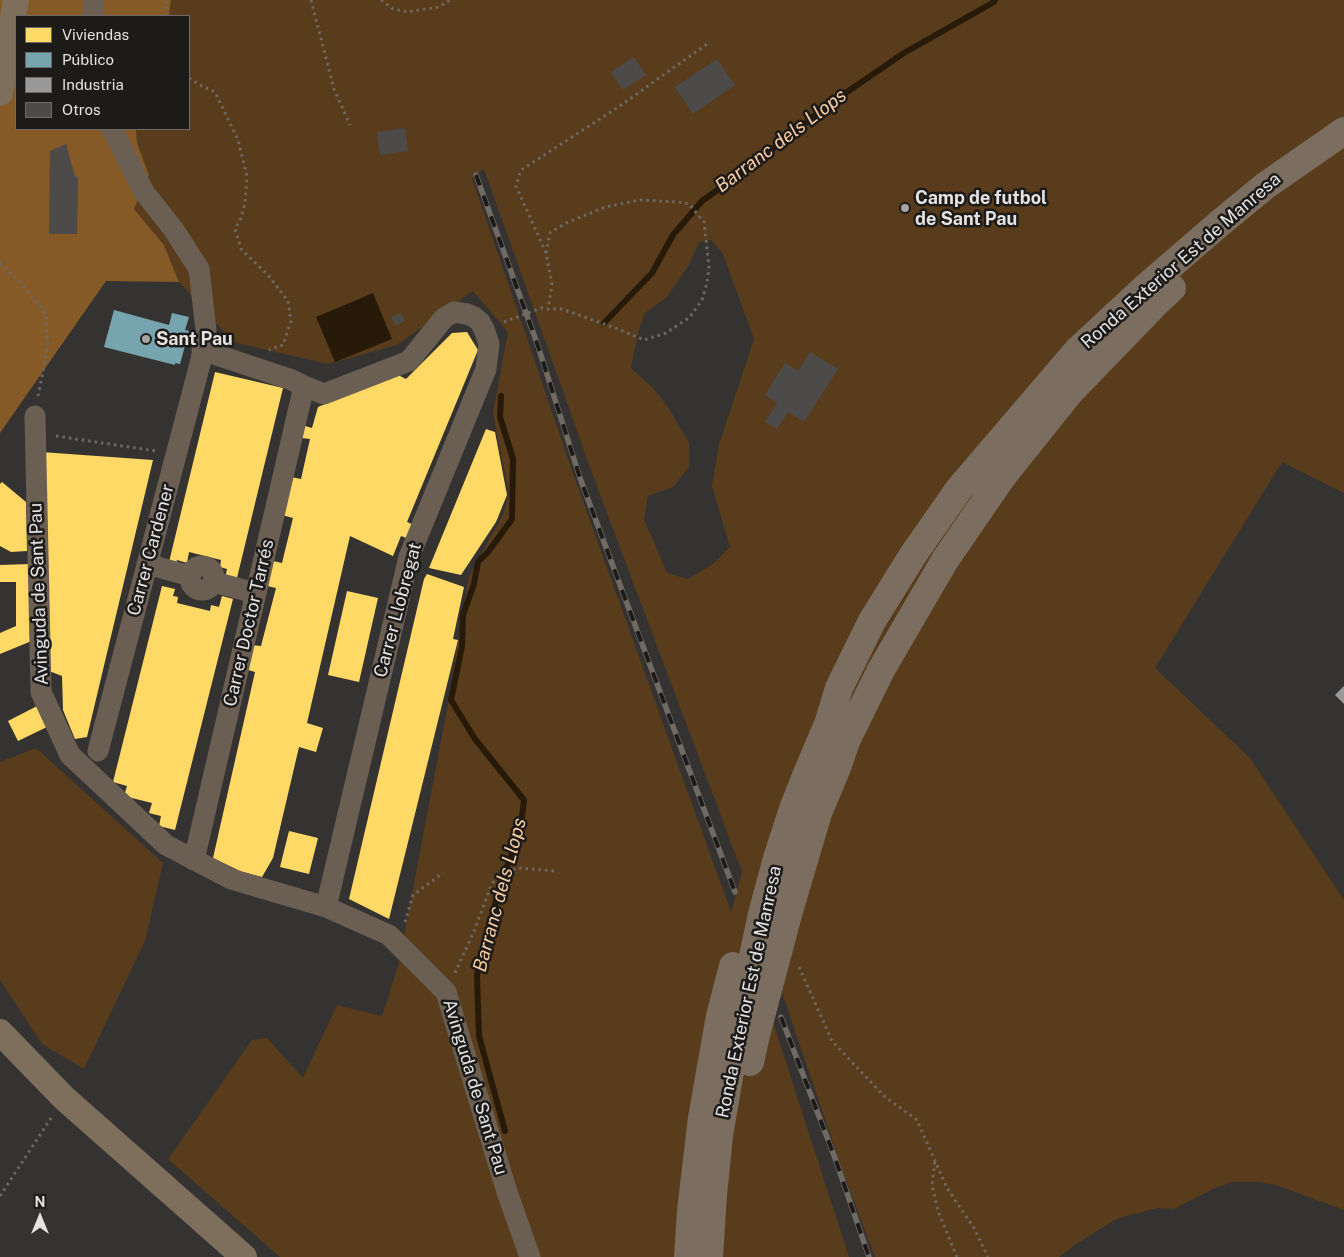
<!DOCTYPE html>
<html>
<head>
<meta charset="utf-8">
<style>
	body { margin:0 }
	#map { position:relative; width:1344px; height:1257px; overflow:hidden; background:#353331; font-family:"Public Sans",sans-serif }
	canvas { display:block }
	.legend { position:absolute; left:15px; top:15px; width:175px; height:115px; box-sizing:border-box; background:#1d1b1a; border:1px solid #6d6b6a; margin:0; padding:6px 9px; list-style:none; font-size:15px; color:#e5e3e1 }
	.legend li { display:flex; align-items:center; gap:10px; height:25px }
	.legend b { width:25px; border:1px solid #6d6b6a }
	.north { position:absolute; left:15px; top:1192px; width:50px; height:50px; -webkit-text-stroke:4px #1d1b1a; paint-order:stroke; rotate:0deg; font-size:14px; font-weight:700; line-height:20px; text-align:center; color:#e5e3e1 }
	.north::after { content:''; display:block; margin:auto; width:18px; height:22px; background:#e5e3e1; clip-path:polygon(50% 0,100% 100%,50% 72%,0 100%) }
</style>
</head>
<body>
<div id="map">
<canvas width="1344" height="1257"></canvas>
<ul class="legend">
<li><b style="height:14px;background:#ffd966"></b>Viviendas</li>
<li><b style="height:14px;background:#76a5af"></b>Público</li>
<li><b style="height:14px;background:#999"></b>Industria</li>
<li><b style="height:14px;background:#4d4b49"></b>Otros</li>
</ul>
<div class="north">N</div>
</div>
<script>
const c = document.querySelector('canvas').getContext('2d');
c.lineJoin = 'round';
function fill(path, color) {
  c.fillStyle = color;
  c.fill(path, 'evenodd');
}
function poly(rows) {
  const path = new Path2D();
  for (const r of rows) {
    if (r.length === 3) {
      path.moveTo(r[0] + r[2], r[1]);
      path.arc(r[0], r[1], r[2], 0, 2 * Math.PI);
      continue;
    }
    path.moveTo(r[0], r[1]);
    for (let i = 2; i < r.length; i += 2) path.lineTo(r[i], r[i + 1]);
  }
  return path;
}
function stroke(path, color, width, dash) {
  c.strokeStyle = color;
  c.lineWidth = width;
  c.lineCap = dash ? 'butt' : 'round';
  c.setLineDash(dash || []);
  c.stroke(path);
}
function write(font, color, halo, rows, align = 'center') {
  c.font = font + ' "Public Sans",sans-serif';
  c.lineWidth = 5;
  c.setLineDash([]);
  c.textBaseline = 'middle';
  c.strokeStyle = halo;
  c.fillStyle = color;
  for (const [text, x, y, turn = 0] of rows) {
    c.save();
    c.translate(x, y);
    c.rotate((+turn || 0) * Math.PI / 180);
    c.textAlign = isNaN(turn) ? turn : align;
    if (halo) c.strokeText(text, 0, 0);
    c.fillText(text, 0, 0);
    c.restore();
  }
}
fill(poly([
	[171,0,1344,0,1344,493,1282,462,1155,668,1250,758,1344,900,1344,1210,1276,1185,1257,1182,1232,1182,1213,1189,1174,1209,1158,1208,1122,1217,1113,1221,1075,1245,1059,1257,875,1257,842,1169,781,990,773,1022,849,1257,280,1257,168,1159,252,1040,267,1038,303,1078,337,1005,382,1016,399,963,448,704,469,576,504,513,509,493,493,413,508,332,473,291,397,345,328,364,233,342,179,282,164,245,134,209,149,175,137,143,136,129,189,129,189,16,169,16],
	[484,169,592,473,742,872,731,912,575,479,472,178],
	[711,240,723,254,754,339,719,444,712,486,730,547,713,564,688,579,667,573,644,519,648,496,673,487,689,467,689,443,668,407,652,387,631,368,638,332,645,313,667,297,689,265,699,242],
	[36,748,163,863,145,941,84,1069,42,1044,0,980,0,762]
]), '#583c1b');
fill(poly([
	[0,0,171,0,169,16,16,16,16,129,136,129,137,143,149,175,134,209,164,245,179,282,106,281,0,433]
]), '#855a26');
fill(poly([
	[373,293,392,339,335,362,316,317]
]), '#281a09');
fill(poly([
	[467,332,478,350,407,522,414,525,409,539,401,536,393,556,350,536,307,723,323,728,316,752,299,747,273,858,262,877,242,872,213,858,255,672,245,669,251,645,261,646,276,588,267,586,273,561,282,563,293,518,282,515,291,477,301,479,310,439,302,438,305,426,312,428,318,407,396,374,406,379,452,333],
	[215,372,283,388,236,582,225,579,227,569,220,567,221,560,189,552,187,563,177,560,176,564,169,562],
	[486,429,495,432,507,495,496,522,461,575,429,568],
	[41,452,153,460,87,737,75,739,63,710,62,676,44,669],
	[2,482,26,502,27,551,11,552,0,546,0,484],
	[30,564,34,640,0,654,0,633,16,626,16,582,0,582,0,565],
	[427,574,464,587,453,639,458,640,389,919,349,899,424,579],
	[162,586,175,589,173,596,178,597,177,603,210,611,211,605,219,607,222,596,233,599,175,830,159,826,161,816,149,813,152,803,124,796,127,786,113,782],
	[347,591,378,598,359,682,328,675],
	[39,705,49,726,18,741,8,721],
	[289,831,318,838,309,874,280,867]
]), '#ffd966');
fill(poly([
	[114,310,169,325,172,313,189,317,185,330,189,331,180,364,175,363,175,365,104,347]
]), '#76a5af');
fill(poly([
	[1344,686,1344,704,1335,695]
]), '#999');
stroke(poly([
	[604,323,652,273,673,235,702,201,754,164,825,107,904,53,994,2,995,0],
	[501,396,500,417,513,459,512,519,488,552,478,562,474,584,463,615,462,646,451,700,475,739,524,800,520,834,501,881,477,975,479,1036,505,1131]
]), '#281a09', 6);
fill(poly([
	[634,57,646,75,623,90,611,72],
	[717,59,735,85,693,114,675,87],
	[405,128,408,151,380,155,377,132],
	[66,144,75,176,78,177,77,234,49,234,50,151],
	[401,313,405,321,395,326,391,317],
	[810,352,838,369,804,422,788,412,777,429,765,422,777,403,765,395,785,363,798,371]
]), '#4d4b49');
stroke(poly([
	[311,0,334,89,350,125],
	[381,0,393,9,407,12,439,7,450,0],
	[165,16,166,0],
	[189,78,200,85,215,92,238,140,247,176,245,203,241,218,235,229,241,249,268,275,288,301,291,321,283,345,269,350],
	[546,253,516,186,521,170,617,108,707,44],
	[0,263,18,280,46,314,48,346,38,396],
	[504,322,541,308,548,309,562,309,618,329,644,340,666,333,690,317,702,300,707,283,709,267,704,222,689,204,678,202,640,200,605,207,566,223,550,233,546,253,552,284,548,309],
	[56,436,156,451],
	[405,922,413,895,443,873],
	[799,967,832,1041,884,1096,917,1120,947,1188,974,1228,988,1257],
	[455,973,474,931,491,886,498,874,519,868,555,871],
	[935,1162,932,1185,938,1211,957,1257],
	[0,1196,51,1118]
]), '#6f6860', 3, [2.5, 4]);
stroke(poly([
	[93,16,94,0],
	[202,350,292,380,304,386,324,394,409,361,444,318,454,312,467,314,474,317,480,322,484,329,489,344,486,369,409,557,326,907],
	[35,416,41,692,70,755,166,845,231,879,326,907,389,935,446,992,507,1192,530,1257],
	[147,564,190,576],
	[202,578,12],
	[214,582,255,593],
	[98,751,201,360,206,330,199,269,174,230,144,192,112,129],
	[194,860,304,386]
]), '#6b5f53', 21);
stroke(poly([
	[0,93,16,0],
	[0,1032,64,1098,244,1257]
]), '#7e6e5c', 26);
stroke(poly([
	[750,1062,756,1035,789,911,818,813,838,765,846,741,881,670,945,560,1002,477,1070,392,1156,303,1172,288],
	[688,1257,691,1211,702,1118,720,1016,733,966],
	[709,1257,713,1195,719,1136,737,1031,762,914,777,858,793,809,808,771,828,724,839,688,872,621,913,555,959,489,1077,351,1147,286,1220,223,1265,186,1344,131]
]), '#7b6d5f', 28);
const rail = poly([
	[476,175,538,346,580,478,735,892],
	[781,1017,835,1158,869,1257]
]);
stroke(rail, '#706a64', 5.5);
stroke(rail, '#1d1b1a', 4, [11]);
for (const [x, y, r, color] of [
	[905,208,5,"#a7a5a3"],
	[146,339,5,"#a7a5a3"]
]) {
  const dot = new Path2D();
  dot.arc(x, y, r, 0, 2 * Math.PI);
  c.fillStyle = color;
  c.fill(dot);
  stroke(dot, '#1d1b1a', 2);
}
write('bold 18px', '#e5e3e1', '#1d1b1a', [
	["Camp de futbol",915,198],
	["de Sant Pau",915,219],
	["Sant Pau",156,339]
], 'left');
write('18px', '#e5e3e1', '#1d1b1a', [
	["Ronda Exterior Est de Manresa",1181,261,-41],
	["Carrer Cardener",151,550,-75],
	["Avinguda de Sant Pau",39,594,-92],
	["Carrer Llobregat",398,610,-75],
	["Carrer Doctor Tarrés",249,623,-77],
	["Ronda Exterior Est de Manresa",749,992,-78],
	["Avinguda de Sant Pau",475,1087,73]
]);
write('italic 19px', '#facda0', '#1d1b1a', [
	["Barranc dels Llops",781,141,-37],
	["Barranc dels Llops",500,895,-75]
]);
</script>
</body>
</html>
